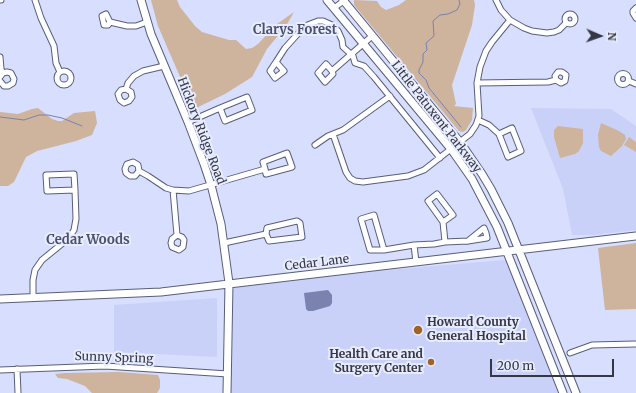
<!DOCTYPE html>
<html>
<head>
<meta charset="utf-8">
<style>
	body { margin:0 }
	#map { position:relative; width:636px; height:393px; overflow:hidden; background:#d7defe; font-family:Merriweather,serif }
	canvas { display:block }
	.north { position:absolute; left:580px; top:16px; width:40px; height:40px; -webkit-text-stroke:3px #e8ecff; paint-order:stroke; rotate:92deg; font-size:11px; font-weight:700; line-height:16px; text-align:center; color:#353744 }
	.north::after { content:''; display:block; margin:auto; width:14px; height:18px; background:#353744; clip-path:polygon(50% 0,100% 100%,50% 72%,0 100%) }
	.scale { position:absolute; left:490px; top:359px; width:124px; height:18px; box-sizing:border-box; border:2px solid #353744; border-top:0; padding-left:5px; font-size:12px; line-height:14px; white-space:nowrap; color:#353744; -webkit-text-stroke:3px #e8ecff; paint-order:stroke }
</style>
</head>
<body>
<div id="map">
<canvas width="636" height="393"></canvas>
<div class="north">N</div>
<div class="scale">200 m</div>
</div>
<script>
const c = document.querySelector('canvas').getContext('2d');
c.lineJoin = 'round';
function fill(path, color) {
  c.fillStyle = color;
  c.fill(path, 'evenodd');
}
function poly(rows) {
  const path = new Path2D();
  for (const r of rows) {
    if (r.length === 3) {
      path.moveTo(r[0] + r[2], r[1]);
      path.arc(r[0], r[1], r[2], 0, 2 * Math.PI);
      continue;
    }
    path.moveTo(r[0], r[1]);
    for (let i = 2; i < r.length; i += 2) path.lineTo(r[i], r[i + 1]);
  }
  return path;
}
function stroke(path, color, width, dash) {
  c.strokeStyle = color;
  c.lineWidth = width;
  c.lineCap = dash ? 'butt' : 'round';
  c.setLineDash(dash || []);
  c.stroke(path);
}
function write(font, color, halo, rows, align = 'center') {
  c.font = font + ' Merriweather,serif';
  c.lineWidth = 4;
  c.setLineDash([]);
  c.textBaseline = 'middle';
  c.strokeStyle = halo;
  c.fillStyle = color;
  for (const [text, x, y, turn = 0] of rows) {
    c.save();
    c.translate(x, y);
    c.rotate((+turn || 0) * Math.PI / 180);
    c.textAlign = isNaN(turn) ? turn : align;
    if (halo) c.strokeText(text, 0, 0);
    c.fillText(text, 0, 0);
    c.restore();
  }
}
fill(poly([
	[531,108,611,109,636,126,636,230,595,235,572,235,563,189],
	[505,260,509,264,560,393,227,393,229,283],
	[217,298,217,357,114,352,114,305]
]), '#cad1f8');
fill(poly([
	[151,0,177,0,180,7,195,26,202,32,229,40,236,40,246,49,252,48,258,44,277,24,294,12,286,26,267,49,252,77,225,94,194,109,158,26],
	[354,0,377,1,381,7,386,10,399,5,406,0,474,0,475,5,472,25,452,85,456,104,454,106,473,108,472,120,466,130,463,132,459,131,354,5],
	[38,108,52,119,58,121,62,121,74,113,95,111,97,123,92,135,76,141,37,151,26,157,14,182,8,186,0,186,0,112,18,114,32,109],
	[601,123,619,131,625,135,626,139,622,146,611,156,601,151,599,147,598,135],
	[558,126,583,129,583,143,579,151,575,154,560,158,554,137,554,130],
	[629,137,636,142,636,152,624,145],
	[636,243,636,309,605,310,598,248],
	[119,372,158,375,160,380,160,388,157,393,92,393,85,386,67,379,58,378,55,374,65,373]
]), '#ceb39d');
fill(poly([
	[328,290,332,295,332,303,330,306,313,311,308,311,306,309,304,293]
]), '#7a82af');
stroke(poly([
	[459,0,460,4,457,10,448,14,440,15,433,21,434,36,426,43,427,50,423,54,423,62,419,70,419,73,426,80,429,88,461,127],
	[0,117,24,120,39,115,48,115,62,118,82,126]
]), '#7a82af', 1);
const street = poly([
	[0,0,1,0],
	[35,0,41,18,54,46,56,63,60,72],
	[496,0,501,10,510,20,524,28,532,31,547,33,554,32,559,30,566,23],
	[334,8,345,0],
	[636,8,633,11,633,13,636,18],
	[570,19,5],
	[110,22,108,25,104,25,102,16,106,14,110,22,127,26,136,26,147,22],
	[0,57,1,69,3,73],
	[276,62,270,71,275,78,284,71,276,62,285,48,305,26,318,21,323,21,332,25,338,31,342,40,343,47,353,56,355,63,364,66,374,77,440,158],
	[64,78,7],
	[332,71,333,74,325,82,318,73,326,64,332,71,372,36],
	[623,79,5.5],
	[0,77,3,73,7,72,11,73,14,79,13,83,8,86,4,86,0,81],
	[629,81,636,84],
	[477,83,548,82,556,80,561,83,565,81,566,75,562,72,558,72,555,76,556,80],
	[126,89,121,90,118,94,120,100,124,103,129,101,132,97,131,92,126,89,128,83,134,76,143,71,164,66],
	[478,120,489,125,499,134,512,128,521,151,508,157,499,134],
	[188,122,220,108,247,97,252,110,225,121,220,108],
	[333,134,346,172,350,178,355,181,363,182,408,176,424,170,470,134,476,125,479,116,477,83,480,67,486,51,492,42,510,20],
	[315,145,328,136,343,130,390,96],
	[139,171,138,165,133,162,127,164,125,169,126,173,130,176,135,176,139,171,148,176,166,188,173,190,189,191,265,169,266,174,292,167,287,153,263,162,265,169],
	[173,190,177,235,172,239,171,243,172,247,179,250,183,247,184,240,182,237,177,235],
	[443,222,453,215,437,194,428,201,443,222,445,242],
	[224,243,266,234,269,241,302,237,300,223,297,221,267,228,266,234],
	[414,245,416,262],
	[384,250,370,250,361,219,374,215,384,250,414,245,434,244,445,242,468,241,487,238,486,233,484,228,468,241],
	[33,298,33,280,35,270,42,260,69,238,74,230,76,219,75,190,47,191,46,175,74,174,75,190],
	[570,353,592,345,636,344],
	[17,369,18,393],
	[0,370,105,366,228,374]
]);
const secondary = poly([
	[141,0,151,34,188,122,204,164,211,185,221,224,229,283,227,393],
	[327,0,451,149,472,179,497,227,563,393],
	[343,0,460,142,482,174,491,189,508,223,576,393],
	[0,299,161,292,636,236]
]);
stroke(street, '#595e79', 7);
stroke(secondary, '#595e79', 9);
stroke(street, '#fff', 5);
stroke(secondary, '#fff', 7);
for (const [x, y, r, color] of [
	[418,330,5,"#9f6326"],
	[431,362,4,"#9f6326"]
]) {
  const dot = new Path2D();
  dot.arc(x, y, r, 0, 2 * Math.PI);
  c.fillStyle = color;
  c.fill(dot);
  stroke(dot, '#e8ecff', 1.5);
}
write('12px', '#353744', '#e8ecff', [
	["Little Patuxent Parkway",436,117,52],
	["Hickory Ridge Road",201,131,69],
	["Cedar Lane",317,263,-7],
	["Sunny Spring",114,358,2]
]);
write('bold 12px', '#353744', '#e8ecff', [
	["Howard County",427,323],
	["General Hospital",427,337],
	["Health Care and",423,355,"right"],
	["Surgery Center",423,369,"right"]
], 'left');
write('bold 13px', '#4c506b', '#e8ecff', [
	["Clarys Forest",295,30],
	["Cedar Woods",88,240]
]);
</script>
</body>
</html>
